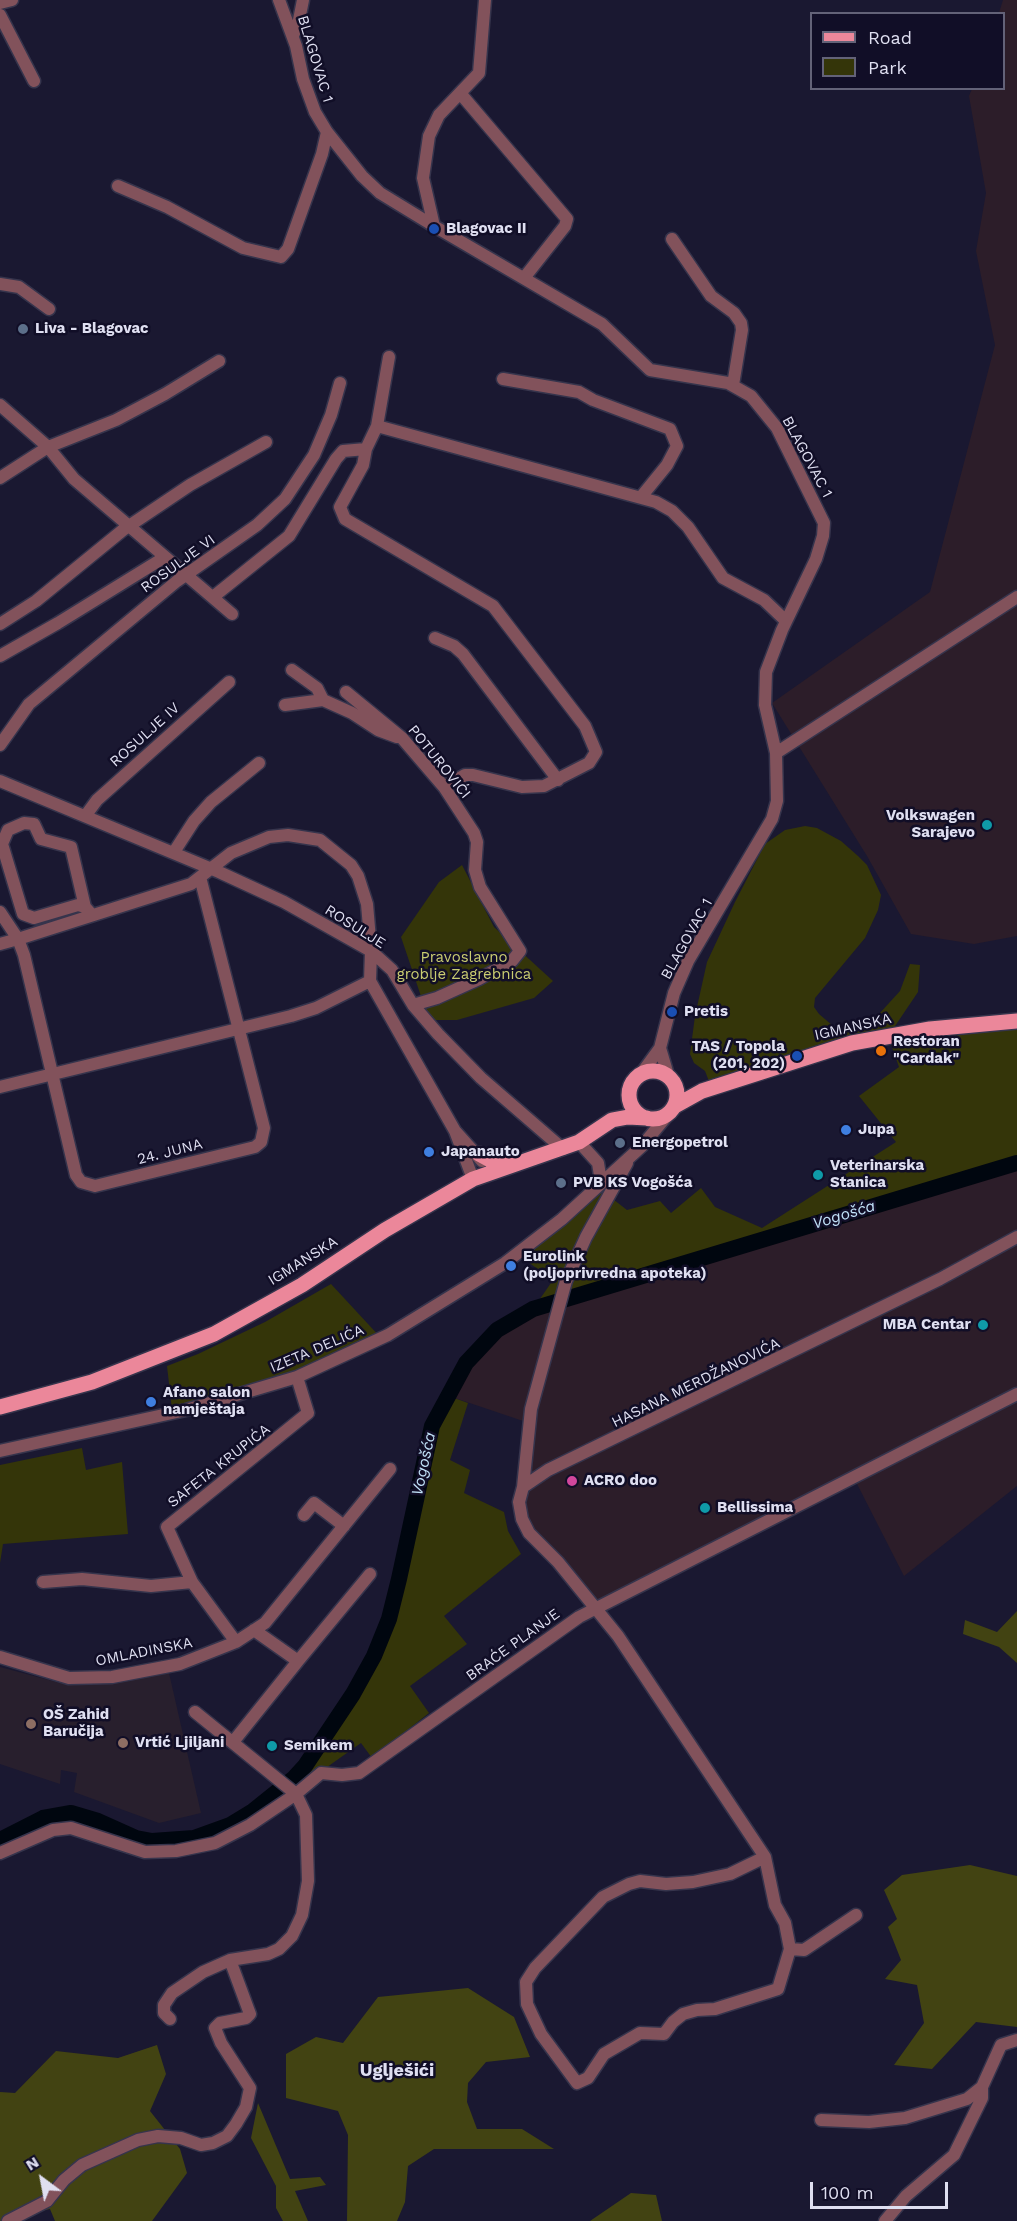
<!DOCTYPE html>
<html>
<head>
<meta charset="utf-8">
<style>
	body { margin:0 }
	#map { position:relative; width:1017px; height:2221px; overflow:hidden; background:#1a1831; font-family:"Work Sans",sans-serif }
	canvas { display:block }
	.legend { position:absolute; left:810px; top:12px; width:195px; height:78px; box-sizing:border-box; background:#110e27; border:2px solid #636278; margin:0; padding:8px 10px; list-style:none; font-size:18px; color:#dfdff1 }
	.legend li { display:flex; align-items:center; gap:12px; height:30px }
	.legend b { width:30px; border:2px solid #636278 }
	.north { position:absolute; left:12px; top:2149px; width:60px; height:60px; -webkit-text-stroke:4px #110e27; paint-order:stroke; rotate:328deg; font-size:16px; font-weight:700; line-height:24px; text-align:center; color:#dfdff1 }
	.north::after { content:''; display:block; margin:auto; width:21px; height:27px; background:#dfdff1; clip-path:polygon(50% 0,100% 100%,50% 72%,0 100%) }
	.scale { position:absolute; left:810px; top:2182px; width:138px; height:27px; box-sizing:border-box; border:3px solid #dfdff1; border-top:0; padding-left:8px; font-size:18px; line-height:21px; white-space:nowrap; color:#dfdff1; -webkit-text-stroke:4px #110e27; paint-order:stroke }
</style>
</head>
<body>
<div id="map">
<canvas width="1017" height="2221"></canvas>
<ul class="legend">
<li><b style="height:8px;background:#eb879a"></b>Road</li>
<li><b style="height:16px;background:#343509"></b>Park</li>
</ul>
<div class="north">N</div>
<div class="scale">100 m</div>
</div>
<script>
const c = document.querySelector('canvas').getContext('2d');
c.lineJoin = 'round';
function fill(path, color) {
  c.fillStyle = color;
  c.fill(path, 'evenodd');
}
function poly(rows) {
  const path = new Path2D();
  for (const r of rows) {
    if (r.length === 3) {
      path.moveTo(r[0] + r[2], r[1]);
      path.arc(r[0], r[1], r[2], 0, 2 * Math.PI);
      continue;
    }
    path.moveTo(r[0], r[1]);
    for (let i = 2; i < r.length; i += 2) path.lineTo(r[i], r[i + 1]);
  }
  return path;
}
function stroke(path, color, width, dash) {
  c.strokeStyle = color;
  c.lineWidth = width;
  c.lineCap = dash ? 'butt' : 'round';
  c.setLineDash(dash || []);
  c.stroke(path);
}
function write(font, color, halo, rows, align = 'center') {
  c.font = font + ' "Work Sans",sans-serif';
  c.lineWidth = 5;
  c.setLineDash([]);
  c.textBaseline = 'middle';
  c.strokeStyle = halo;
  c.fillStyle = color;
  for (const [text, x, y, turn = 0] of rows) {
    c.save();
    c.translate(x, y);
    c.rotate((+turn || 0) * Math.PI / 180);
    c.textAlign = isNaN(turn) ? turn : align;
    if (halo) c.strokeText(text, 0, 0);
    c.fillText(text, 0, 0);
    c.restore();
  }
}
fill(poly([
	[1003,0,1017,0,1017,936,974,944,911,934,867,856,772,703,930,592,995,345,976,251,986,193,969,96,972,89,1004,88,1004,14,999,13],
	[1017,1163,1017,1486,904,1576,854,1478,597,1610,522,1519,529,1423,446,1395,466,1363,482,1344,497,1330,533,1309]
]), '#2c1d29');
fill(poly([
	[0,1667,64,1684,124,1681,169,1673,201,1813,159,1823,74,1792,77,1773,61,1770,60,1784,0,1764]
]), '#281f2d');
fill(poly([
	[805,826,817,828,841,841,858,856,867,865,881,895,878,910,865,938,815,998,814,1007,819,1014,839,1031,864,1025,879,1014,900,991,910,964,920,965,918,992,889,1035,1017,1022,1017,1163,533,1309,553,1280,521,1257,628,1159,609,1196,627,1210,660,1201,671,1213,701,1188,715,1207,762,1228,896,1142,859,1096,899,1067,888,1036,712,1089,705,1071,694,1063,690,1054,695,1016,707,962,735,902,765,844,785,830],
	[462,865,494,927,553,981,534,998,457,1020,429,1020,401,937,439,882],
	[331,1284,381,1338,334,1360,172,1410,167,1366,198,1354,265,1322],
	[446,1395,468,1403,450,1460,470,1470,464,1493,504,1512,508,1531,521,1554,444,1616,467,1644,410,1686,429,1713,372,1758,361,1743,330,1765,296,1794,197,1849,194,1838,231,1825,253,1811,305,1766,353,1694,374,1656,389,1619,399,1579,432,1426],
	[82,1448,86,1470,122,1462,128,1534,3,1544,0,1563,0,1465]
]), '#343509');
fill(poly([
	[1017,1611,1017,1663,999,1647,963,1634,965,1620,997,1632],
	[970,1865,1017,1876,1017,2027,976,2022,932,2069,894,2065,924,2023,917,1985,885,1979,901,1960,888,1927,897,1919,884,1890,902,1875],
	[468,1988,514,2017,530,2057,486,2062,468,2083,467,2102,477,2129,522,2129,554,2149,434,2149,408,2166,405,2202,397,2221,347,2221,348,2135,338,2111,286,2098,286,2054,316,2037,343,2043,378,1997],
	[157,2045,166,2074,150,2111,180,2149,187,2173,152,2221,55,2221,50,2209,0,2221,0,2092,15,2093,56,2051,118,2058],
	[258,2103,290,2179,320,2177,326,2185,295,2191,308,2221,283,2221,276,2208,276,2186,251,2138],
	[631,2193,656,2195,662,2221,590,2221]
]), '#424312');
stroke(poly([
	[0,1840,43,1818,71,1813,98,1821,136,1838,152,1841,194,1838,230,1825,253,1811,294,1778,305,1766,353,1694,374,1656,389,1619,399,1579,432,1426,466,1363,497,1330,533,1309,1017,1163]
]), '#00060f', 16);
const minor = poly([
	[279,0,296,46,303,79,315,112,327,132,362,176,380,193,434,226,602,324,650,370,728,383,751,396,777,428,824,523,823,536,816,559,782,630,766,672,765,705,776,753,777,801,772,819,688,961,674,993,660,1048,668,1075],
	[0,3,12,0],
	[0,15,34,81],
	[293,35,298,25,303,0],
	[460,93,567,219,565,226,524,278],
	[118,186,167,207,243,248,281,257,288,249,322,154,327,132],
	[434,226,423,178,429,136,439,115,479,73,485,0],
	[672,239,711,296,734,313,741,323,742,330,733,385],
	[0,284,19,287,49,309],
	[503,379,579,392,593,400,670,429,677,446,667,465,641,497],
	[0,405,48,447,74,479,232,614],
	[377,426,656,502,672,511,688,527,723,578,764,600,786,621],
	[366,449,363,465,340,507,345,519,493,606,585,726,596,752,589,763,544,786,522,787,473,775,465,775,444,787],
	[0,478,48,447,116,420,165,394,219,361],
	[213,597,289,536,336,459,343,451,366,449,377,426,389,357],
	[0,624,36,601,123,530,190,485,266,442],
	[435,638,454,646,463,654,558,780],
	[0,656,58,623,165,557],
	[292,670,317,688,323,700],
	[346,692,402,738,444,787,474,833,477,842,475,870,480,887,520,951,512,961,479,979,437,998,413,1005],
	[285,705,323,700,352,713,378,730,397,737],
	[0,745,29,704,177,581,257,525,285,499,314,455,331,415,340,383],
	[776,753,1017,597],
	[0,781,219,872,284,902,371,951,392,970,413,1005,438,1034,481,1078,563,1149],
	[86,815,97,800,229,682],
	[174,852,194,821,211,802,259,763],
	[85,907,78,905,34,918,23,914,2,844,8,830,24,823,34,824,41,839,71,847,85,907,92,915],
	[0,912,18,939,191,884,231,853,269,837,288,835,320,840,351,865,358,876,367,904,371,951,370,981,455,1131,473,1179],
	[0,944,18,939,24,955,76,1175,81,1182,95,1186,255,1147,261,1142,264,1128,200,877],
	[641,1074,660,1048],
	[0,1087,291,1016,316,1008,370,981],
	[456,1132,482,1161],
	[579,1142,598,1163,601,1182],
	[0,1451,186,1410,297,1377,388,1335,505,1263,562,1219,642,1146,671,1111],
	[523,1487,531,1409,566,1281,586,1237,627,1163],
	[304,1515,314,1503,344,1526],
	[43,1582,82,1579,151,1586,192,1582],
	[236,1642,192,1582,167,1527,308,1413,297,1377],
	[0,1657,69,1678,112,1677,180,1664,236,1642,265,1623,390,1469],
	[298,1661,370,1574],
	[233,1742,298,1661,254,1630],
	[0,1853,53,1830,71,1828,145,1852,176,1851,215,1843,250,1825,296,1794,321,1773,342,1775,359,1773,579,1617,1017,1394],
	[765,1857,730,1874,693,1882,666,1884,640,1881,629,1884,603,1897,535,1968,526,1982,527,2004,541,2034,577,2083,588,2078,604,2054,640,2033,664,2034,673,2022,683,2014,697,2010,715,2009,778,1989,790,1949,785,1923,775,1905,765,1857,618,1636,558,1562,529,1533,522,1519,519,1502,523,1487,548,1470,940,1279,1017,1237],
	[790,1949,804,1950,856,1915],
	[170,2019,164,2013,164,2005,172,1993,203,1972,230,1960,268,1954,279,1949,292,1936,302,1915,308,1881,306,1815,296,1794,195,1712],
	[821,2120,869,2122,905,2118,967,2099,982,2087,1001,2045,1017,2040],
	[8,2221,47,2201,64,2180,82,2165,138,2140,158,2136,181,2138,201,2145,213,2143,227,2136,236,2124,246,2107,250,2088,221,2043,215,2028,220,2023,246,2018,250,2014,230,1960],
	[885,2221,906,2196,954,2155,982,2098,982,2087]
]);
const major = poly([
	[653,1095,24],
	[675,1106,702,1091,852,1043,930,1029,1017,1021],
	[479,1154,490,1160,508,1164],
	[0,1407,92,1382,214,1334,302,1285,385,1230,473,1179,579,1142,612,1120,628,1117,647,1118]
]);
stroke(minor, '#36344c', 15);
stroke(major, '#36344c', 18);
stroke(minor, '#82525b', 12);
stroke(major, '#eb879a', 15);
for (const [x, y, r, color] of [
	[434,229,6,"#1a4fb4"],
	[23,329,6,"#5c6f8a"],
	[987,825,6,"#0f9aa8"],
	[672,1012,6,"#1a4fb4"],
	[881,1051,6,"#e8710a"],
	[797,1056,6,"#1a4fb4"],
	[846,1130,6,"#3f7fe0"],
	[620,1143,6,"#5c6f8a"],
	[429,1152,6,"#3f7fe0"],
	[818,1175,6,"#0f9aa8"],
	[561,1183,6,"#5c6f8a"],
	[511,1266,6,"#3f7fe0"],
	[983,1325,6,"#0f9aa8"],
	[151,1402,6,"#3f7fe0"],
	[572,1481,6,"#d1479c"],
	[705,1508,6,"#0f9aa8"],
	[31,1724,6,"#8d6e63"],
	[123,1743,6,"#8d6e63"],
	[272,1746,6,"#0f9aa8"]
]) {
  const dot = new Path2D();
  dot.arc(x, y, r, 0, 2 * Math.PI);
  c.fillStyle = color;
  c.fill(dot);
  stroke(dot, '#110e27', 2);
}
write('15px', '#dfdff1', '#110e27', [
	["BLAGOVAC 1",315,59,73],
	["BLAGOVAC 1",807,457,62],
	["ROSULJE VI",178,564,-36],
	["ROSULJE IV",145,735,-42],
	["POTUROVIĆI",439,762,51],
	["ROSULJE",355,927,32],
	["BLAGOVAC 1",687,939,-61],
	["IGMANSKA",853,1027,-13],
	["24. JUNA",170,1152,-14],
	["IGMANSKA",303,1261,-32],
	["IZETA DELIĆA",317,1349,-23],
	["HASANA MERDŽANOVIĆA",696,1383,-26],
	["SAFETA KRUPIĆA",219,1466,-38],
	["BRAĆE PLANJE",513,1645,-36],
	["OMLADINSKA",144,1652,-11]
]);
write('bold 15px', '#dfdff1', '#110e27', [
	["Blagovac II",446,229],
	["Liva - Blagovac",35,329],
	["Volkswagen",975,816,"right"],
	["Sarajevo",975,833,"right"],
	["Pretis",684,1012],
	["Restoran",893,1042],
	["\"Cardak\"",893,1059],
	["TAS / Topola",785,1047,"right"],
	["(201, 202)",785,1064,"right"],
	["Jupa",858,1130],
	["Energopetrol",632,1143],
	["Japanauto",441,1152],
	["Veterinarska",830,1166],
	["Stanica",830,1183],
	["PVB KS Vogošća",573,1183],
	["Eurolink",523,1257],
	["(poljoprivredna apoteka)",523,1274],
	["MBA Centar",971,1325,"right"],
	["Afano salon",163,1393],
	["namještaja",163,1410],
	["ACRO doo",584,1481],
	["Bellissima",717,1508],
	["OŠ Zahid",43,1715],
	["Baručija",43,1732],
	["Vrtić Ljiljani",135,1743],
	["Semikem",284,1746]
], 'left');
write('15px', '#cacd71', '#110e27', [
	["Pravoslavno",464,958],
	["groblje Zagrebnica",464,975]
]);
write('italic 16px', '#c1e1f8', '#110e27', [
	["Vogošća",844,1215,-17],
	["Vogošća",424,1464,-78]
]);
write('bold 18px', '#dfdff1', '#110e27', [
	["Uglješići",397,2071]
]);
</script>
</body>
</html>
